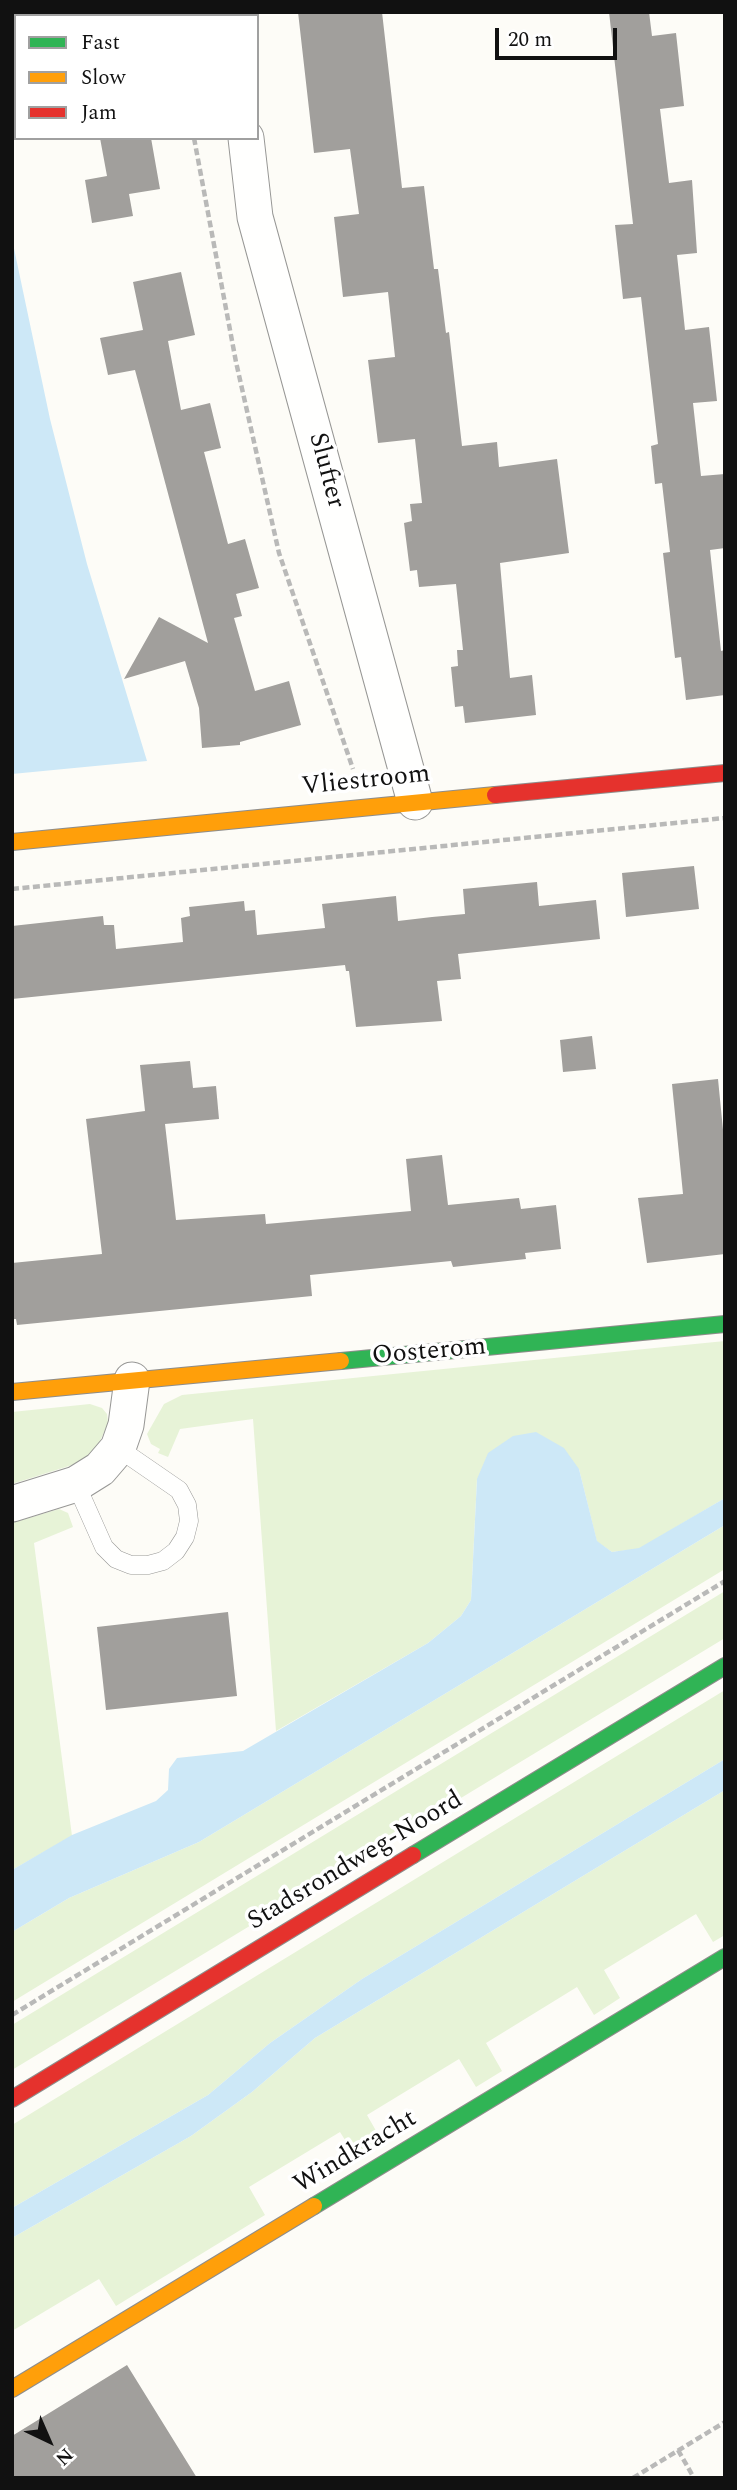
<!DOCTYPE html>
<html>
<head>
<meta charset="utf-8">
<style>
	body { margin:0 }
	#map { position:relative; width:737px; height:2490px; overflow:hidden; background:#fdfcf7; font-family:Spectral,serif }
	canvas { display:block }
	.frame { position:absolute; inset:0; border:14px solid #111; pointer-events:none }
	.legend { position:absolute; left:14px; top:14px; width:245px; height:126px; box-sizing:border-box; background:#fff; border:2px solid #a0a0a0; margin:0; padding:9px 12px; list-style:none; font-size:21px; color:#111 }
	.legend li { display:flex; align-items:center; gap:14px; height:35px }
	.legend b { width:35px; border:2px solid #a0a0a0 }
	.north { position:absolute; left:14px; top:2406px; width:70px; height:70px; -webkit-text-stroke:5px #fff; paint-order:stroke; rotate:136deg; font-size:19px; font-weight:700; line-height:28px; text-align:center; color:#111 }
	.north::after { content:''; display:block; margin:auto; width:24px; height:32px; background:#111; clip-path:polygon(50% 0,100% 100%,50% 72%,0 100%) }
	.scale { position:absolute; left:495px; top:28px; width:122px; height:32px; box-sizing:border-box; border:4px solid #111; border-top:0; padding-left:9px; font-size:21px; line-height:24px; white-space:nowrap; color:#111; -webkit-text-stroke:5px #fff; paint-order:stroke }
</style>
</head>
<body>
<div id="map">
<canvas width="737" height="2490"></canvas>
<div class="frame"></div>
<ul class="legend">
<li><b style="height:9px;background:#30b455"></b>Fast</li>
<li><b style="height:9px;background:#ff9f0a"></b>Slow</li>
<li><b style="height:9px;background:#e5322d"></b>Jam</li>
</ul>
<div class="north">N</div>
<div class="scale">20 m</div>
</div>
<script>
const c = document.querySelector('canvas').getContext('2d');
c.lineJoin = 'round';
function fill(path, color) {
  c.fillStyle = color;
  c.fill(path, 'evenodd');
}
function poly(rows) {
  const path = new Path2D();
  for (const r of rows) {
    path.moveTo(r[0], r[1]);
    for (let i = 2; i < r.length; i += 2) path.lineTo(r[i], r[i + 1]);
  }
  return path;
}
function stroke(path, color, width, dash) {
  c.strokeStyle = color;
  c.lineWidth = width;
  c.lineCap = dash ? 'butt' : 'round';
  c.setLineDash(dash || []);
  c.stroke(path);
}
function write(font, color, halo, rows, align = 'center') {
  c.font = font + ' Spectral,serif';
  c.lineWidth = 7;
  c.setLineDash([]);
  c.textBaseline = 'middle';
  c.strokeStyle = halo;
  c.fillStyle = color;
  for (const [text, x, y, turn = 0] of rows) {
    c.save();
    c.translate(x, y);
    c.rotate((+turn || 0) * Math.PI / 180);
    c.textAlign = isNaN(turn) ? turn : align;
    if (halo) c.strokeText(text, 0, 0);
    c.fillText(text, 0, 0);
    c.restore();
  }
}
fill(poly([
	[725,1341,725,1498,639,1549,612,1552,597,1542,579,1469,477,1479,471,1600,461,1616,428,1643,276,1731,253,1419,180,1429,168,1457,158,1453,160,1449,151,1444,147,1434,164,1404,182,1395],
	[90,1404,102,1408,107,1414,108,1423,97,1448,85,1460,69,1466,12,1484,12,1412],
	[59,1509,68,1513,73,1527,34,1543,72,1836,12,1870,12,1523],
	[725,1525,725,1569,12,2002,12,1932,69,1898,199,1842],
	[725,1591,725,1638,12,2070,12,2025],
	[725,1690,725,1759,362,1979,270,2043,208,2095,12,2208,12,2125],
	[725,1790,725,1935,713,1942,696,1914,604,1970,620,1998,594,2015,577,1987,486,2043,502,2071,476,2087,459,2059,367,2115,383,2143,357,2159,340,2132,249,2187,265,2215,116,2306,99,2279,12,2331,12,2238,191,2136,252,2092,315,2038]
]), '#e7f3d7');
fill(poly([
	[12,239,50,419,87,564,147,761,12,774],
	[536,1432,564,1448,579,1469,597,1541,612,1552,639,1548,725,1498,725,1525,199,1842,69,1898,12,1932,12,1870,72,1835,156,1801,168,1790,169,1769,177,1758,243,1751,428,1643,461,1616,471,1600,477,1479,488,1453,513,1436],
	[725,1759,725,1790,315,2038,252,2092,191,2136,12,2238,12,2208,208,2095,270,2043,362,1979]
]), '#cde8f7');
fill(poly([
	[298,12,382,12,402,188,424,186,434,269,438,269,446,333,449,332,462,446,497,442,499,467,557,459,569,553,500,563,510,678,532,675,536,715,465,723,463,706,455,707,451,667,458,666,457,650,463,650,456,584,419,587,417,570,410,571,404,523,412,521,410,504,422,503,415,439,378,443,368,360,395,357,388,292,343,297,334,217,359,214,350,149,314,153],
	[609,12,649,12,652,36,676,33,684,106,660,109,669,183,692,180,697,253,677,255,685,330,709,327,717,401,693,403,701,476,725,474,725,548,710,550,721,651,725,650,725,695,686,700,681,657,675,658,663,553,670,552,662,483,655,484,651,446,658,444,641,297,623,299,615,225,633,224],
	[100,138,151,138,160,189,129,194,133,216,92,223,85,180,107,176],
	[181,272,195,335,168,341,181,410,210,403,221,448,204,452,228,544,245,539,259,588,236,594,242,616,234,618,255,691,289,681,301,725,240,742,240,745,202,748,199,708,185,661,124,679,159,617,208,643,135,370,108,375,100,338,143,330,133,282],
	[694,866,699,909,626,917,622,873],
	[537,882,539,906,596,900,600,939,458,954,461,979,437,981,442,1021,356,1027,349,971,346,971,345,965,12,999,12,926,103,916,104,925,114,925,116,949,183,942,181,918,190,916,189,907,244,901,245,911,255,910,257,935,325,928,322,904,396,896,398,921,432,917,465,914,463,889],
	[592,1036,596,1069,563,1072,560,1040],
	[190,1061,193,1088,216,1086,219,1119,165,1124,176,1220,265,1214,266,1224,411,1211,406,1159,442,1155,448,1205,519,1198,521,1209,556,1205,561,1249,525,1253,526,1259,453,1267,451,1261,310,1275,312,1296,17,1325,16,1319,12,1319,12,1263,102,1254,86,1119,145,1111,140,1065],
	[718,1079,725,1150,725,1254,647,1263,638,1198,683,1194,672,1084],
	[228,1612,237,1696,106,1710,97,1627],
	[127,2365,197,2478,12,2478,12,2436]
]), '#a19f9c');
const lane = poly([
	[76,1484,104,1547,116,1559,131,1565,148,1565,163,1561,176,1551,185,1537,189,1521,187,1505,179,1490,118,1448]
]);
const street = poly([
	[233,12,233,16],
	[246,138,255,217,415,802],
	[12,1504,76,1484,100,1469,118,1448,126,1425,132,1380]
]);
const fast = poly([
	[341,1361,725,1324],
	[413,1855,725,1666],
	[314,2206,725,1957]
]);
const slow = poly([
	[12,842,495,795],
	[12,1392,341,1361],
	[12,2389,314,2206]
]);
const jam = poly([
	[495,795,725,773],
	[12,2099,413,1855]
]);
stroke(lane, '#979795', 19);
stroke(street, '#979795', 37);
stroke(fast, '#8e8d8b', 18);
stroke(slow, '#8e8d8b', 18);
stroke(jam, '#8e8d8b', 18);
stroke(poly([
	[176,12,176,16],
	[194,138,236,362,279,553,353,769],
	[12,889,725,818],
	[12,2015,725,1581],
	[678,2450,694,2478],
	[633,2478,725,2422]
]), '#b9b9b8', 4.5, [7, 3.5]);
stroke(lane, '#fffffe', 18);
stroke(street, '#fffffe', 35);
stroke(fast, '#30b455', 16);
stroke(slow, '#ff9f0a', 16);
stroke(jam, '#e5322d', 16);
write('26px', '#111', '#fff', [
	["Slufter",325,471,75],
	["Vliestroom",366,782,-6],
	["Oosterom",429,1353,-5],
	["Stadsrondweg-Noord",356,1862,-31],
	["Windkracht",356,2153,-31]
]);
</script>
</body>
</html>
